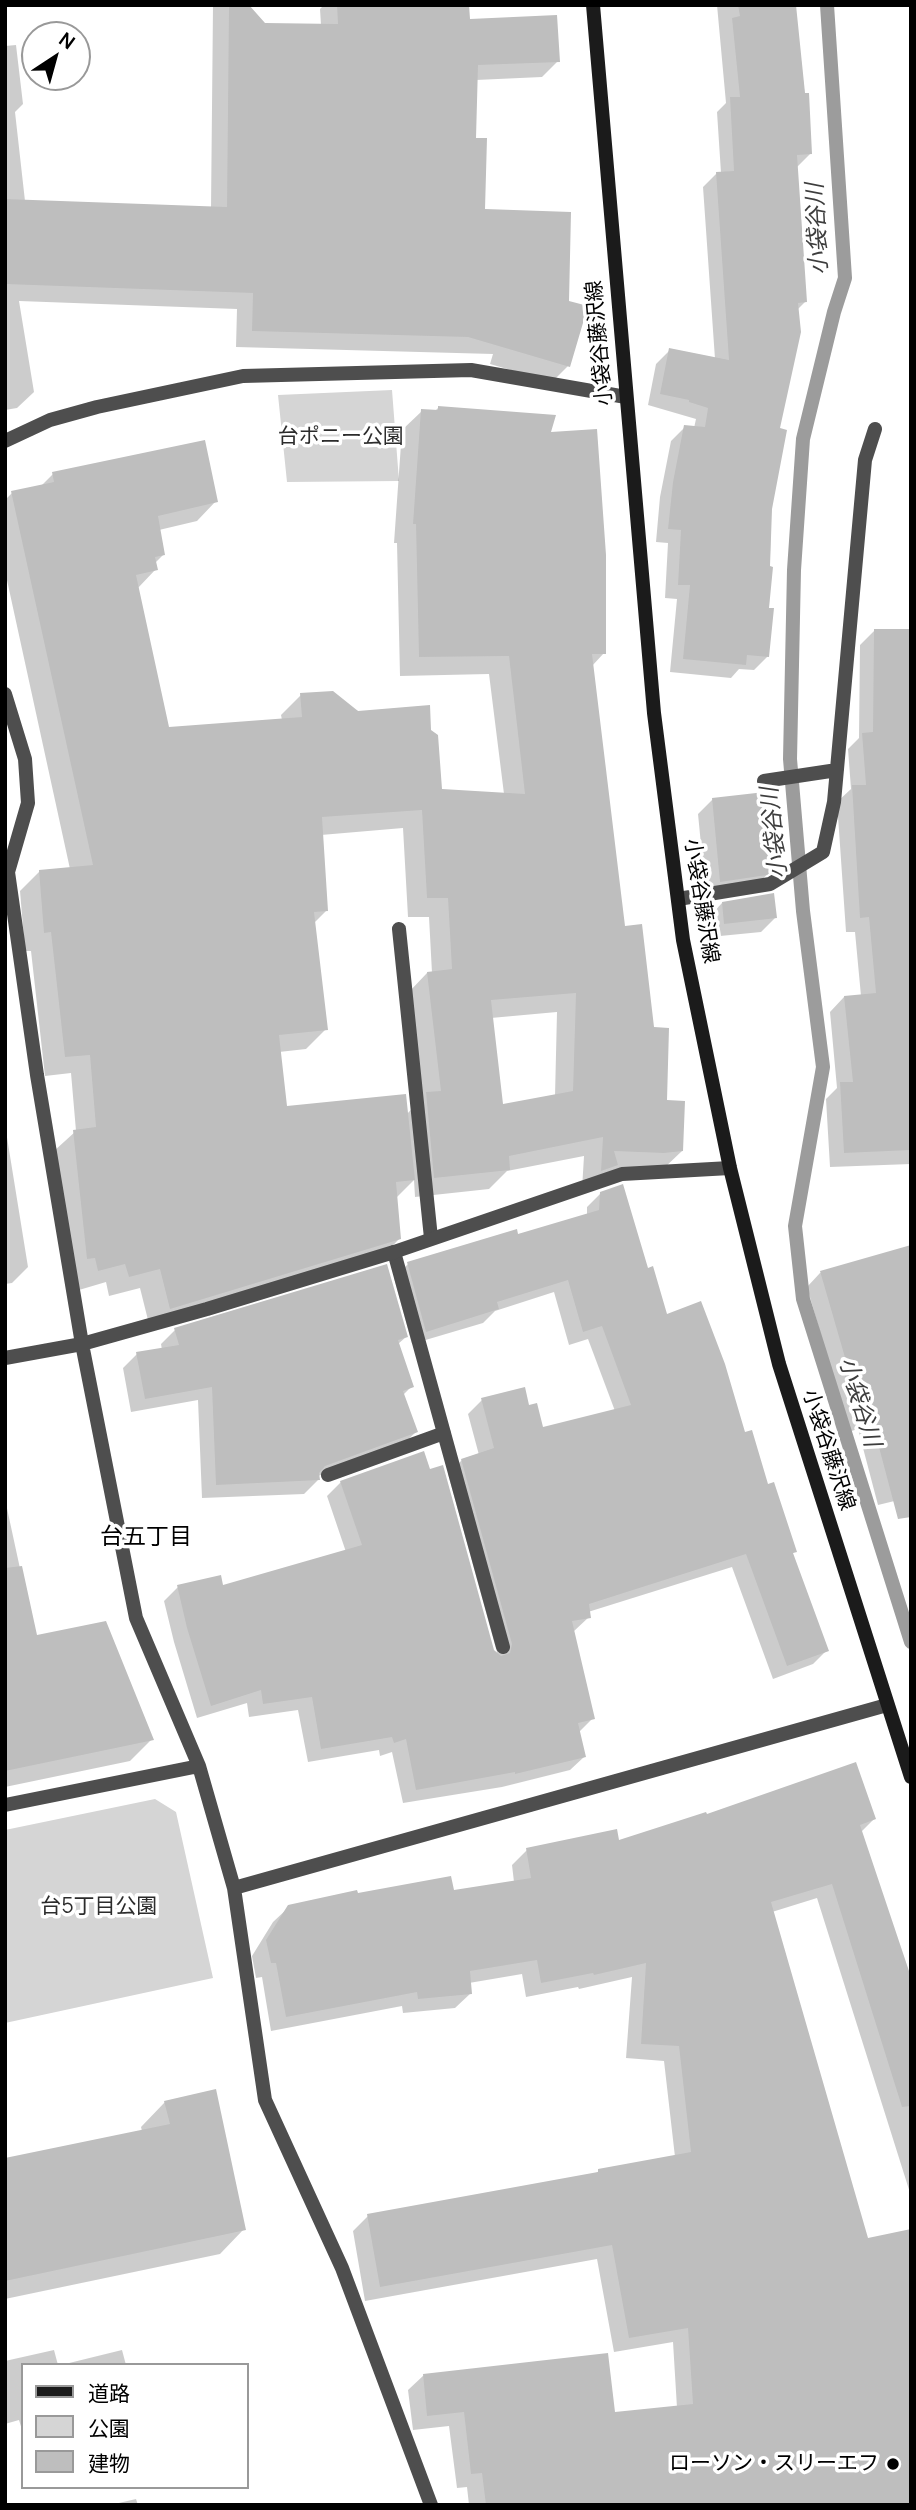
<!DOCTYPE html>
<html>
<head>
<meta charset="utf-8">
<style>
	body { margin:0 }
	#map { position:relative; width:916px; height:2510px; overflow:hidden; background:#fff; font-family:Manrope,"Noto Sans JP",sans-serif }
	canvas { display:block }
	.frame { position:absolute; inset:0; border:7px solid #000; pointer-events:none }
	.legend { position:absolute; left:21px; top:2363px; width:228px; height:126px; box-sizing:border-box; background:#fff; border:2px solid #999; margin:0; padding:9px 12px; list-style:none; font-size:21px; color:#000 }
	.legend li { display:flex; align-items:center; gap:14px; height:35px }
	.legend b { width:35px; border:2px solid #999 }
	.north { position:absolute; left:21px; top:21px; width:70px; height:70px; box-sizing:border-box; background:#fff; border:2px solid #999; border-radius:50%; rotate:36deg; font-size:19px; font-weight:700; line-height:28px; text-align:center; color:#000 }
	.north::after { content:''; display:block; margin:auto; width:24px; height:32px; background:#000; clip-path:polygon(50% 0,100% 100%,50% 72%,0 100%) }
</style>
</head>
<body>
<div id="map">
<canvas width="916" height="2510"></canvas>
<div class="frame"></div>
<ul class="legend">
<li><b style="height:9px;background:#1b1b1b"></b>道路</li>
<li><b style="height:19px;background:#d5d5d5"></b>公園</li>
<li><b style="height:19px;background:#bebebe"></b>建物</li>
</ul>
<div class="north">N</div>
</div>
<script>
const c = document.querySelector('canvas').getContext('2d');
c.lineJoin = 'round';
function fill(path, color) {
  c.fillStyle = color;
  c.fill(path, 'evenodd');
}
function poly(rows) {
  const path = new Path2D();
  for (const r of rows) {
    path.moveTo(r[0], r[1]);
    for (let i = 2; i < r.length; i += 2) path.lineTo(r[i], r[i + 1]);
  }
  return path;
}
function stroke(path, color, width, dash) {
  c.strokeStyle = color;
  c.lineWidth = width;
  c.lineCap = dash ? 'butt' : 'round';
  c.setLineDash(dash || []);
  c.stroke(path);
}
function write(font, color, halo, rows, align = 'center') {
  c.font = font + ' Manrope,"Noto Sans JP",sans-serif';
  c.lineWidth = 7;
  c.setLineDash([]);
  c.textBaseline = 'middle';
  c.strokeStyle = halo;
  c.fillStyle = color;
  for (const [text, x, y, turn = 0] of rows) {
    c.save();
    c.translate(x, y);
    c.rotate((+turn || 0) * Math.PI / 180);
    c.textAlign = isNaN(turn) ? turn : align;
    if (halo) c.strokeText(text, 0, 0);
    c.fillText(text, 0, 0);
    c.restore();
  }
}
fill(poly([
	[392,390,399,481,287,482,278,395],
	[155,1799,176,1812,213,1978,5,2023,5,1830]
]), '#d5d5d5');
fill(poly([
	[213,5,246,5,264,25,321,25,320,9,324,5,468,5,469,21,558,61,542,77,476,80,474,140,483,211,567,302,569,365,552,382,490,364,493,354,236,347,237,309,19,301,34,392,17,408,5,410,5,46,16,45,23,104,15,112,25,201,211,208],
	[717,5,795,5,811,153,796,168,805,302,797,310,778,430,771,508,768,656,754,670,739,669,731,678,670,672,677,599,665,598,668,543,656,542,660,497,671,441,685,427,694,428,696,419,648,405,656,364,670,350,715,359,703,187,717,173,721,173,717,112,726,103],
	[439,407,549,434,604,653,592,666,624,928,653,1029,665,1102,682,1151,662,1170,582,1189,584,1156,507,1171,489,1189,415,1197,414,1180,396,1198,399,1239,380,1259,150,1328,140,1288,109,1296,106,1282,79,1290,54,1151,76,1131,71,1073,45,1076,31,951,25,951,20,891,40,871,70,869,5,571,5,500,12,493,40,487,53,474,216,501,197,521,159,530,163,555,154,564,156,569,137,589,167,729,282,720,281,715,301,695,430,731,440,790,504,794,489,674,400,676,397,543,394,543,402,430,422,411,434,412],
	[403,828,408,917,429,917,432,973,427,973,408,993,420,1100,407,1114,285,1108,279,1052,306,1049,326,1029,314,923,327,910,321,835],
	[557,1012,555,1096,501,1106,491,1018],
	[875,630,911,631,911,1164,830,1167,826,1099,837,1088,830,1012,844,997,861,996,855,932,846,932,837,802,851,789,848,749,859,738,860,645],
	[713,799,771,871,756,885,706,896,698,814],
	[722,903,775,918,761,932,710,937,708,918],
	[5,1125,28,1267,12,1283,5,1284],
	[601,1193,647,1270,666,1316,744,1434,795,1551,792,1554,827,1650,813,1664,773,1679,732,1567,588,1612,589,1617,573,1632,593,1718,578,1733,584,1757,570,1770,502,1787,403,1803,392,1752,380,1756,379,1750,308,1762,298,1710,249,1717,247,1703,197,1718,174,1642,164,1601,178,1587,222,1588,346,1552,327,1496,341,1482,498,1656,448,1474,462,1460,479,1455,468,1414,482,1400,528,1407,542,1429,615,1411,588,1339,569,1345,554,1292,495,1311,483,1323,412,1344,394,1278,408,1264,587,1216,587,1207],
	[910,1247,911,1497,878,1505,858,1429,845,1433,828,1377,832,1373,807,1287,820,1273],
	[175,1330,406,1337,398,1344,412,1386,403,1395,416,1432,401,1446,318,1476,318,1480,304,1494,202,1498,198,1400,131,1412,123,1368,137,1354,162,1350,161,1344],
	[5,1499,35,1638,152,1739,130,1761,5,1787],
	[874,1819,860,1833,911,1981,911,2196,817,1898,772,1912,726,2505,469,2505,467,2487,457,2488,449,2426,413,2430,408,2390,424,2375,614,2414,677,2408,673,2342,614,2352,597,2259,365,2301,353,2231,368,2216,595,2174,599,2171,675,2157,664,2061,626,2058,632,1977,579,1989,578,1987,526,1997,522,1974,469,1983,471,1993,455,2008,403,2013,402,2006,271,2031,262,1977,256,1978,252,1956,273,1922,289,1907,357,1895,452,1892,514,1882,512,1865,527,1850],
	[165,2102,244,2229,220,2254,5,2299,5,2160,142,2131,141,2127],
	[54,2350,58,2365,23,2365,23,2433,19,2420,5,2424,5,2361],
	[122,2350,126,2365,61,2365],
	[136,2499,138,2505,110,2505]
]), '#0003');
stroke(poly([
	[827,5,845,278,834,312,803,439,794,570,790,759,803,911,823,1067,795,1226,803,1299,911,1642]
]), '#9c9c9c', 14);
fill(poly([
	[229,5,249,5,265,23,338,24,337,5,469,5,470,19,557,15,560,62,478,65,476,138,487,138,485,209,571,212,569,301,588,306,570,367,468,337,252,331,253,293,5,284,5,199,227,207],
	[738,5,796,5,805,93,809,93,812,154,797,155,807,302,798,303,801,332,780,428,787,430,772,509,770,566,773,567,769,608,774,608,769,657,747,655,746,665,683,659,690,585,678,585,681,530,668,529,673,482,684,425,705,427,708,408,689,402,689,400,660,394,669,348,729,360,716,172,734,171,730,97,740,97,732,18,740,16],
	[438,406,556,415,551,432,597,429,606,555,606,654,592,654,625,926,642,924,654,1027,669,1028,667,1100,685,1101,683,1151,664,1153,614,1151,618,1165,601,1171,603,1137,509,1156,510,1170,434,1178,426,1092,441,1091,427,972,452,969,448,898,427,898,422,810,322,817,328,911,314,912,328,1030,279,1035,287,1106,406,1094,415,1180,396,1182,401,1239,170,1309,160,1269,129,1277,125,1264,98,1271,95,1258,87,1259,73,1130,96,1127,90,1055,65,1057,51,932,44,933,39,870,93,865,11,491,54,482,52,472,205,440,218,502,158,516,165,555,155,557,158,570,136,575,169,727,302,717,300,693,333,691,358,711,430,705,431,730,438,735,442,789,525,794,509,656,419,657,416,524,413,524,421,409,438,410],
	[576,993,573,1091,503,1104,491,1000],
	[874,629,911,629,911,1150,844,1153,840,1082,853,1082,844,996,876,993,869,917,860,918,852,785,866,785,862,733,873,732],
	[765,792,772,871,767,875,720,882,712,798],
	[774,893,777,918,724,924,722,902],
	[623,1184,648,1268,653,1266,667,1314,701,1301,725,1364,745,1432,752,1430,768,1484,774,1482,797,1552,793,1553,829,1651,787,1666,746,1554,589,1604,591,1618,572,1621,595,1719,578,1723,586,1757,515,1774,515,1772,416,1790,406,1739,394,1743,392,1737,321,1749,312,1697,263,1704,261,1690,211,1706,187,1628,177,1585,221,1575,223,1585,362,1545,340,1481,424,1451,430,1469,443,1465,494,1650,501,1656,510,1653,512,1644,461,1459,494,1448,481,1398,525,1387,529,1405,537,1403,543,1427,631,1405,602,1326,583,1332,568,1280,497,1302,499,1309,426,1332,407,1262,517,1229,518,1234,599,1210,600,1192],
	[911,1245,911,1517,898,1519,871,1417,858,1421,841,1362,846,1361,820,1271],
	[387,1264,408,1337,398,1340,414,1387,403,1391,418,1432,325,1466,319,1473,320,1480,216,1485,212,1387,145,1399,136,1352,179,1345,174,1328],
	[22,1566,37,1635,106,1621,154,1740,5,1771,5,1568],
	[856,1762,876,1819,860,1825,911,1977,911,2106,902,2107,832,1884,771,1902,868,2238,911,2229,911,2505,486,2505,482,2473,471,2474,464,2412,427,2416,423,2374,608,2353,615,2412,693,2404,688,2328,629,2338,612,2245,380,2287,367,2214,598,2172,598,2169,691,2152,679,2046,641,2044,646,1963,594,1975,593,1973,541,1983,537,1960,470,1971,472,1994,418,1999,417,1992,286,2017,276,1963,271,1963,266,1940,288,1905,357,1890,358,1893,451,1876,454,1890,531,1878,526,1848,617,1829,619,1840,706,1812,707,1814],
	[216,2089,246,2230,5,2281,5,2158,170,2124,164,2101]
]), '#bebebe');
stroke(poly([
	[5,694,25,759,28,803,8,872,37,1075,82,1344],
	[764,781,837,770],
	[678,899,770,884,823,852,834,802,865,460,875,429],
	[399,929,431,1238],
	[394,1252,503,1647],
	[328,1475,444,1433]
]), '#4e4e4e', 14);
stroke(poly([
	[5,441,50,420,97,407,243,376,471,370,626,397],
	[82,1344,136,1618,199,1766,234,1888,265,2100,342,2268,431,2505],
	[5,1358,82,1344,207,1309,394,1252,622,1174,730,1168],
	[5,1805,199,1766],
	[234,1888,887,1705]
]), '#4e4e4e', 14);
stroke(poly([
	[593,5,654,713,683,940,730,1168,779,1364,911,1777]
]), '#1b1b1b', 14);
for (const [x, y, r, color] of [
	[893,2464,7,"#000"]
]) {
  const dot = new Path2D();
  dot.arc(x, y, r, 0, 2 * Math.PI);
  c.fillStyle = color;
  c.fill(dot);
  stroke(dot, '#fff', 2.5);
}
write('21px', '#000', '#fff', [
	["小袋谷藤沢線",600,343,-95],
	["小袋谷藤沢線",701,901,81],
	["小袋谷藤沢線",828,1450,72]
]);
write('21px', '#2c2c2c', '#fff', [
	["台ポニー公園",341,437],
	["台5丁目公園",99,1907]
]);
write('21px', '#000', '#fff', [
	["ローソン・スリーエフ",879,2464]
], 'right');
write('italic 23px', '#3d3d3d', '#fff', [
	["小袋谷川",818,229,-93],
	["小袋谷川",775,833,-96],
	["小袋谷川",859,1402,73]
]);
write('23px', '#000', '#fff', [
	["台五丁目",146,1538]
]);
</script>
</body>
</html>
